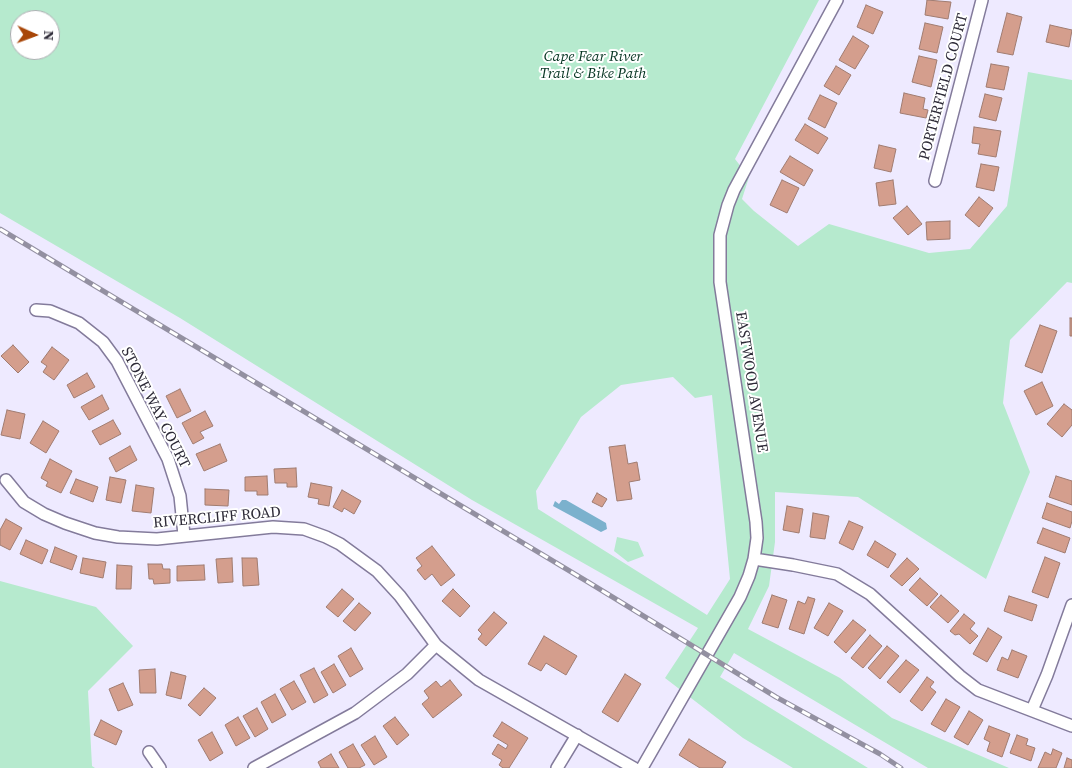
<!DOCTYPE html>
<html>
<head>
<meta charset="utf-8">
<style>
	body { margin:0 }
	#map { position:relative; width:1072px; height:768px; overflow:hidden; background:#eeeaff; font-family:"Source Serif 4",serif }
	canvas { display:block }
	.north { position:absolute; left:10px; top:10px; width:50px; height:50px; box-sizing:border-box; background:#fff; border:1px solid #abaaaf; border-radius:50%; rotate:92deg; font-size:14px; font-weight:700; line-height:20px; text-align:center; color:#2d2a37 }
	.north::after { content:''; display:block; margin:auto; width:18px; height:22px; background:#a84608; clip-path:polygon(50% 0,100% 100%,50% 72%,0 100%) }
</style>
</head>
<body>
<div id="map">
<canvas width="1072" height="768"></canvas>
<div class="north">N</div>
</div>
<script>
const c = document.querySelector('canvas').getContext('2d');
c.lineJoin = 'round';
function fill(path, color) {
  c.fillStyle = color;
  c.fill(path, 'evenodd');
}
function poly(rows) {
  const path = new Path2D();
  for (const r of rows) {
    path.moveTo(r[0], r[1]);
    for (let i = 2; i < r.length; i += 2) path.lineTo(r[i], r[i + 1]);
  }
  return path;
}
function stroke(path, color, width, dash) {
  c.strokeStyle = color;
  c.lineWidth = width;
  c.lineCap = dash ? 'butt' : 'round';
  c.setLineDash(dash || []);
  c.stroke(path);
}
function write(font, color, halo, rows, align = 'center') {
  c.font = font + ' "Source Serif 4",serif';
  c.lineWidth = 4;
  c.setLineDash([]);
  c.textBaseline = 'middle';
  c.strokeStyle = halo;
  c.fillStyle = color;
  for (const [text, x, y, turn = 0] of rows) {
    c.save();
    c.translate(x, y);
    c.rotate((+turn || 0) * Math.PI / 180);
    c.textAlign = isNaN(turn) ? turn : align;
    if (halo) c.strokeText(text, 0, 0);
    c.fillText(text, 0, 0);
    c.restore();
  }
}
fill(poly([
	[0,0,819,0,735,159,749,177,742,199,754,211,798,246,829,224,929,253,970,249,1007,206,1028,72,1072,80,1072,283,1067,282,1010,340,1003,403,1030,472,986,579,858,497,775,492,775,542,769,586,748,629,840,678,892,718,1009,768,928,768,734,653,720,677,868,768,793,768,743,738,665,678,698,628,472,500,180,318,0,213],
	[20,20,50,20,50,50,20,50],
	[673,377,695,398,712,395,730,579,707,615,538,509,536,491,581,417,621,385],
	[617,537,638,542,644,556,628,562,614,551],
	[0,581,96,607,133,646,88,691,92,766,95,768,0,768]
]), '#b6eace');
fill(poly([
	[562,500,566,500,606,523,607,529,601,532,553,506,555,501,559,504]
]), '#7bb1cd');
const building = poly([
	[927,0,951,2,948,19,925,15,927,0],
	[866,5,883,12,873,34,857,27,866,5],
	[1007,13,1022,17,1013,55,997,52,1007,13],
	[925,23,943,27,937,53,919,49,925,23],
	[1050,25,1072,30,1069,47,1046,42,1050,25],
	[853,36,869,46,855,69,839,60,853,36],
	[919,56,937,60,931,87,912,82,919,56],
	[991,64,1009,67,1004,90,986,87,991,64],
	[836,66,851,75,839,95,824,86,836,66],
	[904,93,925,98,923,109,928,110,926,118,900,113,904,93],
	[985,94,1002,98,996,121,979,117,985,94],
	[820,95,837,103,825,128,808,119,820,95],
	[805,124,828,138,818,154,795,140,805,124],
	[974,127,1001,131,996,157,978,154,980,144,972,143,974,127],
	[879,145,896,149,891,172,874,168,879,145],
	[790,156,813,170,804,186,780,172,790,156],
	[981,164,999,167,994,191,976,187,981,164],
	[782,180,799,188,787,213,770,205,782,180],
	[893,180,896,204,879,206,876,183,893,180],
	[979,197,993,208,979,227,965,215,979,197],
	[907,206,922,224,908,235,893,218,907,206],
	[950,221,950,239,927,240,926,222,950,221],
	[1070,318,1072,318,1072,336,1070,336,1070,318],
	[1040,325,1057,331,1042,373,1025,366,1040,325],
	[13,345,29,362,18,373,1,356,13,345],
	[52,347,69,360,54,380,43,372,47,366,41,362,52,347],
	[87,373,95,387,74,398,67,385,87,373],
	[1042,382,1053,406,1036,415,1024,391,1042,382],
	[180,389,191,411,177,418,166,396,180,389],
	[102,395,109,409,89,420,81,407,102,395],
	[1064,404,1072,410,1072,425,1062,437,1047,424,1064,404],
	[7,410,25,414,20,439,1,435,7,410],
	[205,411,213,426,200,432,204,438,193,444,182,423,205,411],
	[113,420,121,434,100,445,92,431,113,420],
	[43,421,59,431,46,453,30,443,43,421],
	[220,444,227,461,204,471,196,454,220,444],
	[625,445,628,464,637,462,640,480,629,482,632,499,617,501,609,447,625,445],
	[130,446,137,460,116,472,109,458,130,446],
	[50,459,72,471,61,493,46,486,48,482,41,478,50,459],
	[296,468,297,487,287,487,287,483,275,483,274,469,296,468],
	[267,476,268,495,257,495,257,491,245,491,245,477,267,476],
	[1056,476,1072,481,1072,505,1049,497,1056,476],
	[110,477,126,480,121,503,106,500,110,477],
	[76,479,98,487,93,502,70,493,76,479],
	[311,483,332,487,329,506,318,504,319,499,308,497,311,483],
	[136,485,154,488,151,513,132,511,136,485],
	[205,489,229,490,228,506,205,505,205,489],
	[342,490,361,501,354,514,344,508,342,512,333,507,342,490],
	[597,493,607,499,602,507,592,502,597,493],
	[1047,503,1072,512,1072,521,1070,528,1042,518,1047,503],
	[787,506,803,509,799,533,783,530,787,506],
	[813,513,829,516,825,539,810,537,813,513],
	[6,519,22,528,10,550,0,545,0,530,6,519],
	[849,521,863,527,853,550,839,543,849,521],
	[1043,528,1070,538,1065,553,1037,543,1043,528],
	[26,540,48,550,42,564,20,554,26,540],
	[875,541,896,554,888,568,867,555,875,541],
	[432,546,455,575,441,586,432,574,425,580,417,570,422,566,416,558,432,546],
	[55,547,77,556,72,570,50,562,55,547],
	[1045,557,1060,563,1048,598,1032,592,1045,557],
	[83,558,106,562,103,578,80,573,83,558],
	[232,558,233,582,218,583,216,559,232,558],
	[242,558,257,558,259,585,243,586,242,558],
	[907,558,919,569,902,586,890,576,907,558],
	[148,564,162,564,163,569,170,569,170,583,154,584,153,579,149,579,148,564],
	[117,565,132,566,131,589,116,589,117,565],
	[204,565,205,580,177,581,177,566,204,565],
	[920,578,938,594,927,606,909,590,920,578],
	[342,589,354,599,338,617,326,607,342,589],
	[453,589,470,606,460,617,442,601,453,589],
	[772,595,787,600,778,628,762,623,772,595],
	[941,595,959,611,948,623,930,607,941,595],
	[1009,596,1037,605,1032,621,1004,611,1009,596],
	[808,597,815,599,804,634,789,629,798,601,805,604,808,597],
	[359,603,371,613,355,631,343,621,359,603],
	[829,603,843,611,828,636,814,628,829,603],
	[494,612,507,623,486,646,478,639,482,634,478,630,494,612],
	[964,614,975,623,970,629,978,636,970,644,959,634,955,635,950,631,964,614],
	[853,620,866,630,846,653,834,642,853,620],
	[988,628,1002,637,987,662,973,654,988,628],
	[870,635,882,646,863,668,851,658,870,635],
	[544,636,577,656,566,675,546,663,541,671,528,664,544,636],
	[887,646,899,656,880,679,868,668,887,646],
	[351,648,363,669,350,677,338,656,351,648],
	[1012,650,1027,656,1018,678,997,670,1002,657,1008,660,1012,650],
	[906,660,919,670,900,693,887,682,906,660],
	[334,664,346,685,333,693,321,672,334,664],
	[314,668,328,695,314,703,300,675,314,668],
	[155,669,156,693,140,693,139,670,155,669],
	[171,672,186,676,181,699,166,695,171,672],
	[625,674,641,684,618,722,602,712,625,674],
	[927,677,934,682,930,687,936,692,922,711,910,701,927,677],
	[450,680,462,695,433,718,422,704,429,698,424,691,436,681,441,687,450,680],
	[294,681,306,702,292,710,280,689,294,681],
	[123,683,133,705,118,711,109,689,123,683],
	[204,688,216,698,200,716,188,705,204,688],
	[275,694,286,715,272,723,261,702,275,694],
	[946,699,960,707,945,732,931,724,946,699],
	[257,708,268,729,255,737,243,716,257,708],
	[969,711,983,720,968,745,954,737,969,711],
	[238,717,250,738,236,746,225,725,238,717],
	[395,717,409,735,397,745,383,726,395,717],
	[101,720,122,731,116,745,94,735,101,720],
	[502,722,528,738,509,768,503,768,499,765,502,760,492,754,498,744,506,749,508,745,493,736,502,722],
	[989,726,1010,734,1002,757,987,751,990,742,984,739,989,726],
	[212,732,223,753,210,761,198,740,212,732],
	[1017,735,1028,739,1026,745,1035,748,1031,761,1010,753,1017,735],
	[375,736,387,757,374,765,361,745,375,736],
	[689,739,726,762,722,768,700,768,679,755,689,739],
	[353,744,365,765,359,768,348,768,339,752,353,744],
	[1053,749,1062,753,1056,768,1038,768,1045,752,1051,755,1053,749],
	[331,754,339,768,321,768,318,762,331,754],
	[1067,758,1072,760,1072,768,1064,768,1067,758]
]);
fill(building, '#d49e8d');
stroke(building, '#a07c71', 1);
const minor = poly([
	[935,181,982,0],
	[36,310,50,311,79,323,103,342,117,361,168,459,180,496,184,535],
	[6,480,24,502,44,514,65,523,95,533,118,537,157,539,273,527,304,529,326,537,340,544,377,571,400,596,436,645,479,680,634,768],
	[754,559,793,565,837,574,870,594,960,676,978,690,1072,726],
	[1032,710,1047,675,1072,605],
	[149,752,160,768],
	[254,768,355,713,407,674,436,645],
	[557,768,577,735],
	[642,768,740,597,749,576,754,559,757,538,756,522,720,282,720,235,728,205,734,190,837,0]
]);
stroke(minor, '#837b9b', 14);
stroke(minor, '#fff', 11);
const rail = poly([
	[0,229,588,582,776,697,880,754,901,768]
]);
stroke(rail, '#9390a1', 5);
stroke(rail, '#fff', 3, [9]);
write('italic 15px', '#053421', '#fff', [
	["Cape Fear River",593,57],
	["Trail & Bike Path",593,74]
]);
write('15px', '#2d2a37', '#fff', [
	["PORTERFIELD COURT",944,87,-75],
	["EASTWOOD AVENUE",751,382,81],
	["STONE WAY COURT",155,408,63],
	["RIVERCLIFF ROAD",217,518,-5]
]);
</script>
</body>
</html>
